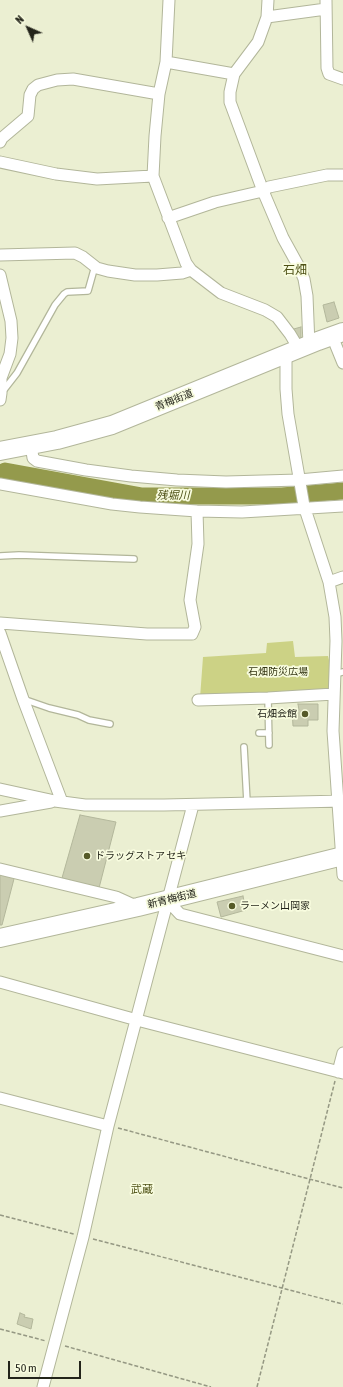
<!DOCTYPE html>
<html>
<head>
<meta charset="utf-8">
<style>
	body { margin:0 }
	#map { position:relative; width:343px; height:1387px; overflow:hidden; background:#ebefd2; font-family:"Asap Condensed",sans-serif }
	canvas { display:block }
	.north { position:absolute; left:8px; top:8px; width:40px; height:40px; -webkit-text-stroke:3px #f8fcdf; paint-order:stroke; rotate:315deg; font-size:11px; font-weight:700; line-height:16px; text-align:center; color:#23241a }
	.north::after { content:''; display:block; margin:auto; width:14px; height:18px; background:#23241a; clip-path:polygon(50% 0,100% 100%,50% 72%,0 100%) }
	.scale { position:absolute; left:8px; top:1361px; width:73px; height:18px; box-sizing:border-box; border:2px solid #23241a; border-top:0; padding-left:5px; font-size:12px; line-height:14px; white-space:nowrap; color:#23241a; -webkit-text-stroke:3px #f8fcdf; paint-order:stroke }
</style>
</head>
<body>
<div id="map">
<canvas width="343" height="1387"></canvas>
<div class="north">N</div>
<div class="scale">50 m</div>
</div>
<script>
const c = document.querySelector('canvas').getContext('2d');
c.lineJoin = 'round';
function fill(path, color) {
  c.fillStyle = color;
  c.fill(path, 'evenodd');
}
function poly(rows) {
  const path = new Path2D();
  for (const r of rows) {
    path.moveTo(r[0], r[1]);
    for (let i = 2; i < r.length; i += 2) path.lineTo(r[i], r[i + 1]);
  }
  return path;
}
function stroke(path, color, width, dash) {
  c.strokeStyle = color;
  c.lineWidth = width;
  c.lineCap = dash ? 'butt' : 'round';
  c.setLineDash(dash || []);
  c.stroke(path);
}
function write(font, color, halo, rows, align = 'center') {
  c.font = font + ' "Asap Condensed","Noto Sans JP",sans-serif';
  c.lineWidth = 3.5;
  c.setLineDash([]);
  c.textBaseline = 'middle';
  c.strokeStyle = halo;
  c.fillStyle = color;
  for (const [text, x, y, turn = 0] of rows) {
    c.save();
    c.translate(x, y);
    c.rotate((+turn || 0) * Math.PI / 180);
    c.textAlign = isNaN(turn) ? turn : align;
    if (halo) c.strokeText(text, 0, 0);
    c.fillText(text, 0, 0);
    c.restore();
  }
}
fill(poly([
	[293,641,295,657,328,656,332,672,331,692,200,698,203,657,266,653,267,643]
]), '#ccd285');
stroke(poly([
	[5,471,142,496,282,496,343,491]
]), '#949a4c', 17);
const building = poly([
	[334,302,339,318,327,322,323,305,334,302],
	[301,327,301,340,297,341,290,330,301,327],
	[298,704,318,704,318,720,308,720,308,726,293,726,292,710,299,710,298,704],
	[80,815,116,822,99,888,62,878,80,815],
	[0,871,15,875,2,925,0,925,0,871],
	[243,896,246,910,221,917,217,902,243,896],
	[20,1313,25,1315,24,1317,33,1319,31,1329,17,1324,20,1313]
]);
fill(building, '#cacdb1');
stroke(building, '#b3b79b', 1);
const service = poly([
	[3,391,17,373,55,305,64,294,67,292,88,291,95,266],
	[0,556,19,555,134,559],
	[335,674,343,672],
	[268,698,269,745],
	[23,699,49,708,78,715,89,720,110,724],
	[259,733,269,733],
	[244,747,247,802]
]);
const minor = poly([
	[169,0,166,62,159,94,155,136,153,176,186,263,191,270,221,293,265,310,277,317,290,334,299,349],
	[268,0,267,17,258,42,234,74,230,92,230,102,263,191,283,238,299,267,304,279,307,296,309,345],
	[326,0,327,68,329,74,343,79],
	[267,17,326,9],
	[166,62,234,74],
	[0,142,2,138,28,116,30,95,33,89,38,85,57,80,73,79,159,94],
	[0,162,56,174,97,179,153,176],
	[168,218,215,202,263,191,269,187,327,175,343,175],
	[0,255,75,253,83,257,97,268,108,271,135,275,157,275,182,273,191,270],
	[0,275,11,321,12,338,10,354,1,378,1,393,0,400],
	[332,336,343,363],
	[286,354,286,389,288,414,304,506,329,582,335,617,336,641,333,731,343,875],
	[31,445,33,458,37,461,86,470,131,476,177,480,226,482,299,480,343,476],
	[0,484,112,504,140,507,197,511,242,512,343,506],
	[329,582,343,577],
	[0,623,147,634,192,634,195,627,190,600,198,544,197,511],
	[0,633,23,699,62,802],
	[198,700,268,698,334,694],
	[0,789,55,801,85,805,164,805,343,801],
	[0,811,51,802],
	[0,869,116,897,138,907],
	[167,900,180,914,343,956],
	[0,982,137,1020,343,1073],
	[338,1072,343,1053],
	[0,1098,108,1126],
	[43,1387,83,1237,108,1126,193,805]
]);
const primary = poly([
	[0,451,57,440,112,425,318,341,343,332],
	[0,938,138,907,343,856]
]);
stroke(service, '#b2b69a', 8);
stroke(minor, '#b2b69a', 13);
stroke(primary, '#b2b69a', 20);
stroke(poly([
	[118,1128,343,1188],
	[0,1215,74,1234],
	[93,1239,343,1304],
	[0,1329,46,1341],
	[65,1346,211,1387],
	[257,1387,335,1081]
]), '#959883', 1.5, [4, 2]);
stroke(service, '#fff', 5.5);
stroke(minor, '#fff', 11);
stroke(primary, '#fff', 18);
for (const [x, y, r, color] of [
	[305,714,4,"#565a28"],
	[87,856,4,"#565a28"],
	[232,906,4,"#565a28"]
]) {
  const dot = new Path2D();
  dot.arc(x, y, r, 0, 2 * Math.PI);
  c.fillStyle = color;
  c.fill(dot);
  stroke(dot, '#f8fcdf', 1.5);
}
write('10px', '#23241a', '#f8fcdf', [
	["青梅街道",174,400,-22],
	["新青梅街道",172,899,-14]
]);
write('10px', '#333513', '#f8fcdf', [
	["石畑防災広場",278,672]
]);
write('10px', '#23241a', '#f8fcdf', [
	["石畑会館",297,714,"right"],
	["ドラッグストア セキ",95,856],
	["ラーメン山岡家",240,906]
], 'left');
write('italic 11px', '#4d5117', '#f8fcdf', [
	["残堀川",173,496]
]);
write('11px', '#4e5116', '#f8fcdf', [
	["武蔵",142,1190]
]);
write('12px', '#4e5116', '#f8fcdf', [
	["石畑",295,270]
]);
</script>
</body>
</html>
